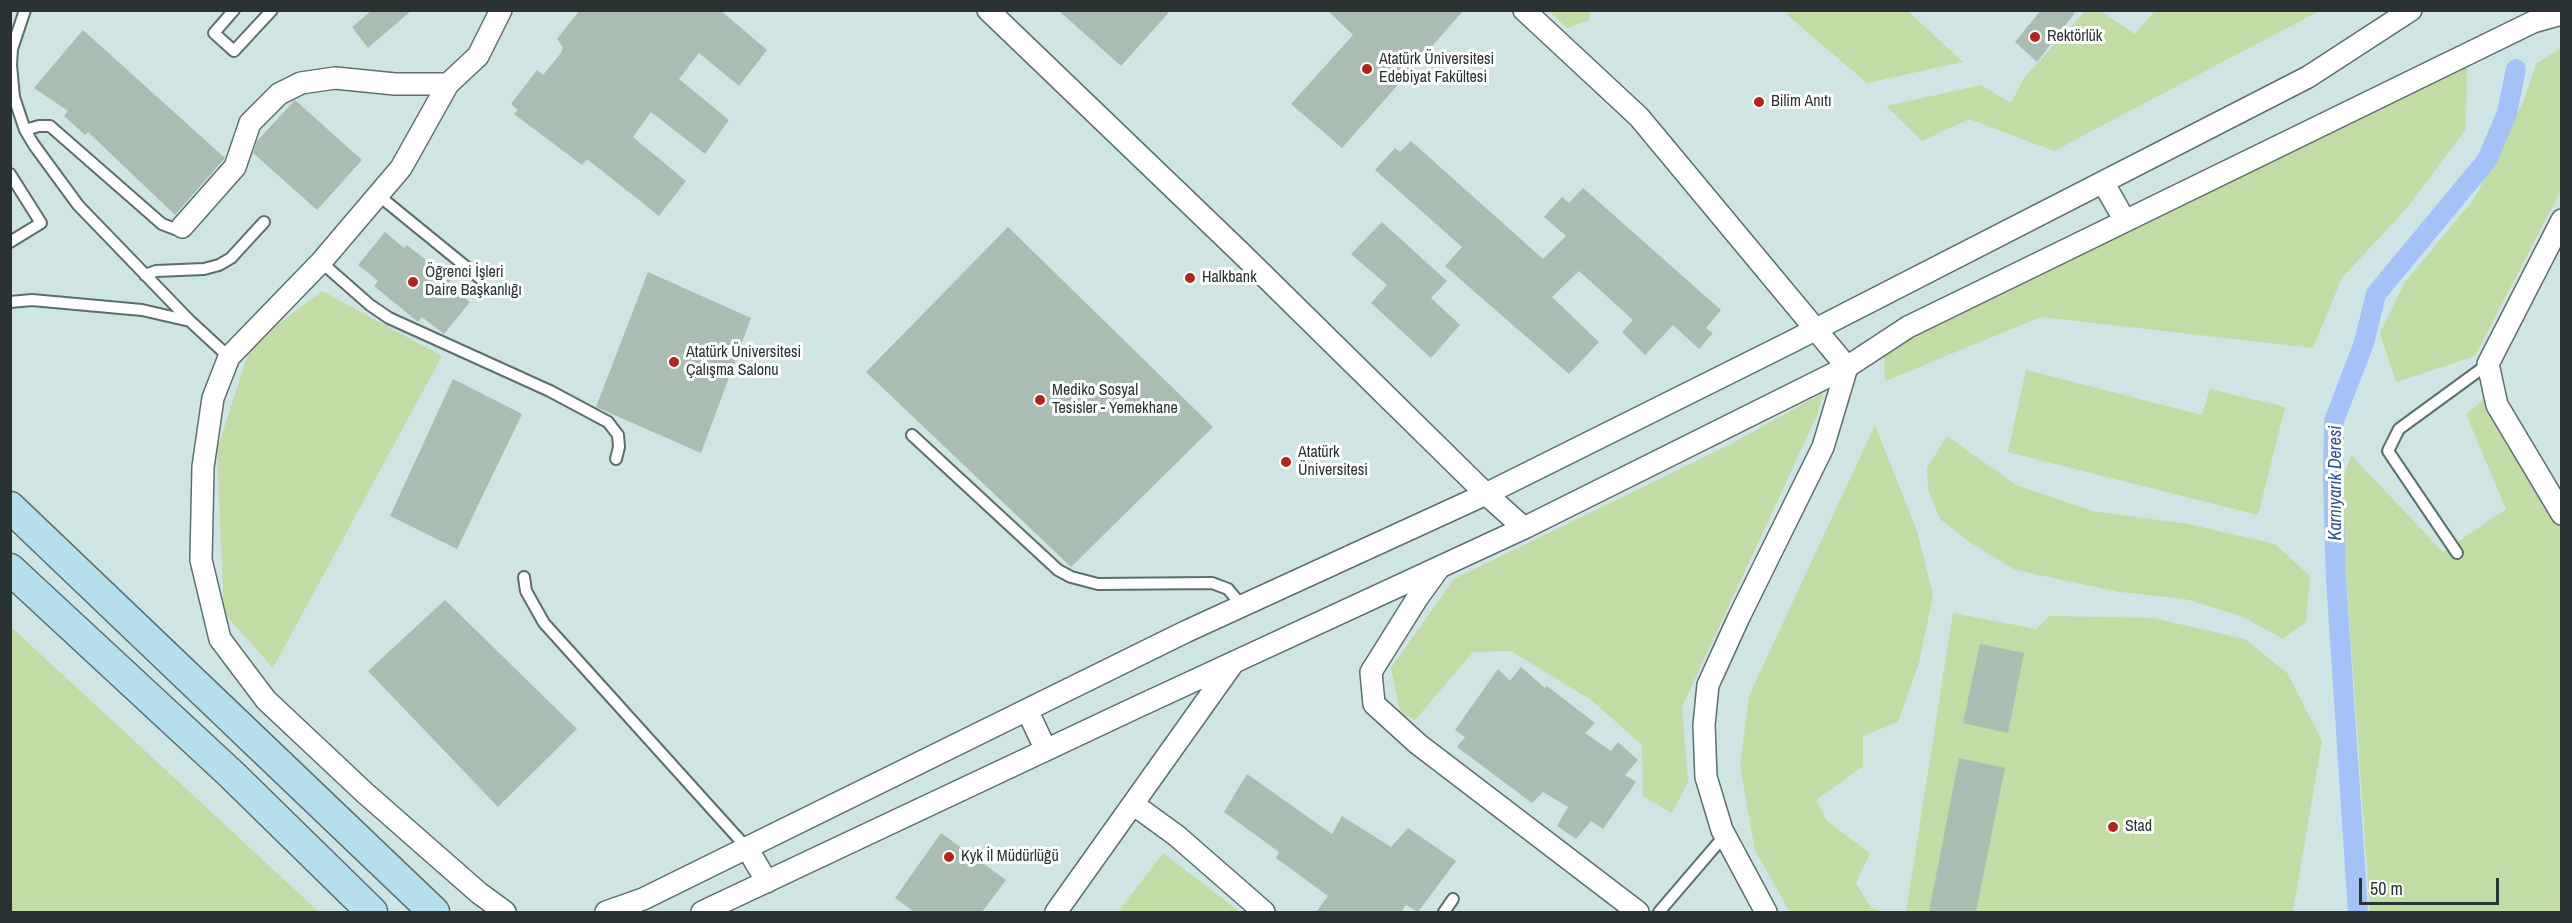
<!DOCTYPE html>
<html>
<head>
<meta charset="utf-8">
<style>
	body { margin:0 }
	#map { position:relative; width:2572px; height:923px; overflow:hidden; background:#cee5e4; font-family:"Archivo Narrow",sans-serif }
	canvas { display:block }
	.frame { position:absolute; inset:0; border:12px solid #2a3333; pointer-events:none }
	.scale { position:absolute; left:2359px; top:878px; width:140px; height:27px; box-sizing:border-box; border:3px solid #2a3333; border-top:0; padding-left:8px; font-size:18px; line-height:21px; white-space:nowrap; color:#2a3333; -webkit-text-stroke:4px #fff; paint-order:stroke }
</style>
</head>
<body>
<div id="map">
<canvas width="2572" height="923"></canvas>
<div class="frame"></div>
<div class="scale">50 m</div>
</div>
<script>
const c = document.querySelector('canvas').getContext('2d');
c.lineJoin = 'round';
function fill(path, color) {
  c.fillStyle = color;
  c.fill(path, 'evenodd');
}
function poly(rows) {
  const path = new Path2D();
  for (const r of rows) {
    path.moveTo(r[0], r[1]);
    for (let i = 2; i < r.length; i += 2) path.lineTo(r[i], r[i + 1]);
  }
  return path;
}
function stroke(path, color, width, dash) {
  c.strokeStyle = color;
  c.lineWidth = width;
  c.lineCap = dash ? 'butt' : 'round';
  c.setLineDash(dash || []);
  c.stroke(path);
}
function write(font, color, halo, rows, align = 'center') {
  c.font = font + ' "Archivo Narrow",sans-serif';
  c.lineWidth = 6;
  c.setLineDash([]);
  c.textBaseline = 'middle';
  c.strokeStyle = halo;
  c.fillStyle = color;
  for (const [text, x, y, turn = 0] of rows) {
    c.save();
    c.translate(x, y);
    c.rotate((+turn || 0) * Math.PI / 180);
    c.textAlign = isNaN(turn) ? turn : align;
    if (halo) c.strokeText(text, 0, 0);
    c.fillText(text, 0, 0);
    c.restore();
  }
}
fill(poly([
	[1791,10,1908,11,1963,62,1867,83,1787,15],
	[1549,11,1590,11,1589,20,1567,28],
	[2085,11,2100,11,2135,34,2155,11,2319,11,2054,151,1969,119,1922,141,1886,106,1981,85,2011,103,2024,78],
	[2561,48,2561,190,2475,356,2396,382,2380,333,2405,282,2474,199,2524,100,2536,64],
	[2467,64,2466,129,2406,209,2342,278,2313,348,2041,317,1885,381,1884,352],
	[322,291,442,356,273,668,224,613,217,450,251,345],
	[2026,370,2202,415,2210,389,2285,407,2258,515,2008,452],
	[1823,393,1818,413,1682,707,1688,782,1672,813,1643,796,1642,745,1591,700,1511,651,1473,652,1415,720,1400,712,1391,668,1454,579,1729,445],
	[2487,397,2561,523,2561,912,2370,912,2340,488,2351,455,2443,552,2506,509,2466,414],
	[1875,425,1917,531,1933,595,1919,663,1898,722,1863,736,1863,766,1816,800,1827,821,1870,853,1856,883,1871,908,1887,912,1790,912,1755,850,1740,766,1749,696],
	[1947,436,2016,485,2092,511,2188,524,2275,544,2310,576,2306,622,2283,639,2241,616,2185,599,2120,592,2015,570,1971,543,1940,519,1928,489,1927,468],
	[1953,613,2036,629,2050,616,2152,618,2245,639,2288,674,2322,741,2293,912,1906,912],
	[10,626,154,759,319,912,11,912],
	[1163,853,1240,912,1118,912]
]), '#c1dca5');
stroke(poly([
	[2358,912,2336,578,2333,480,2334,421,2364,343,2376,294,2487,160,2507,113,2516,69]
]), '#a4c1f8', 20);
fill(poly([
	[372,10,412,10,368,48,352,27],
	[580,10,720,10,767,50,739,86,699,53,679,79,729,120,705,154,651,112,633,137,686,181,659,216,587,159,582,165,514,114,518,110,511,104,537,70,543,75,561,53,563,47,557,39],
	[1058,10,1171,10,1121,66],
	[1327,10,1464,10,1342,148,1291,104,1353,35],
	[2041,10,2077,10,2037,62,2015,42],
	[83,30,225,158,175,215,88,132,85,135,64,116,68,111,34,88],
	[295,100,362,160,317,210,253,153,257,141],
	[1411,141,1543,259,1566,236,1544,217,1562,197,1569,203,1583,188,1721,310,1706,328,1713,333,1699,349,1673,325,1645,355,1622,332,1633,320,1579,271,1552,297,1599,342,1569,374,1445,266,1462,247,1375,170,1395,148,1400,152],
	[1382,222,1447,281,1431,298,1460,325,1431,358,1371,303,1387,285,1351,254],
	[1008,227,1213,427,1071,567,866,372],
	[385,232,404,248,407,245,451,280,448,284,470,302,444,334,422,317,418,322,374,286,378,281,358,265],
	[648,272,751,318,701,453,596,407],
	[453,379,522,414,457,549,390,516],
	[445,600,577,729,498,807,368,671],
	[1980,644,2024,653,2008,733,1963,723],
	[1521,667,1545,688,1547,686,1595,723,1585,733,1611,751,1618,742,1638,760,1625,775,1636,782,1603,829,1591,821,1576,839,1557,826,1568,807,1543,792,1532,803,1457,747,1465,737,1455,730,1498,669,1510,681],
	[1959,758,2005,768,1976,912,1929,912],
	[1247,774,1332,834,1342,816,1391,847,1408,828,1456,861,1418,912,1406,905,1401,912,1316,912,1328,896,1276,858,1279,852,1224,812],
	[941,833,1006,880,982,912,914,912,895,898]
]), '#aabdb3');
const lane = poly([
	[25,10,12,49,11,65,14,97,25,130,34,145,78,205,190,321],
	[234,10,214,33,234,51,272,10],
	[25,130,39,126,50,126,162,224,175,229,182,227],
	[10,174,41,223,10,242],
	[378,195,481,279],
	[321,262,370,305,389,318,550,391,608,422,618,435,619,447,616,459],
	[145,275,156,271,204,269,219,265,231,258,264,222],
	[10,302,32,300,142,310,190,321,229,357],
	[912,435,1058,570,1071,577,1098,584,1212,583,1228,589,1242,606],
	[2457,553,2388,451,2399,429,2488,364],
	[524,577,526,591,544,623,747,848],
	[1444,912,1453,899],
	[1659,912,1725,835]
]);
const street = poly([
	[988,10,1240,252,1486,494,1524,528],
	[1524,10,1639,117,1847,367,1823,447,1739,617,1708,685,1704,725,1706,777,1722,830,1766,912],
	[448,84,401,168,321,262,229,357,213,398,203,467,201,560,220,639,266,700,365,793,479,893,505,912],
	[2103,182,2125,221],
	[2562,220,2488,364,2497,405,2562,514],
	[182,227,235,167,250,123,279,94,301,83,335,78,395,84,448,84,478,56,501,10],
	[1439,568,1418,597,1371,672,1374,704,1418,744,1638,912],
	[1027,710,1046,750],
	[1133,804,1177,836,1264,912],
	[747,848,767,882],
	[606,912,643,899,1185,632,1486,494,1789,343,2308,77,2411,10],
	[702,912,1135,708,1524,528,1847,367,1908,327,2533,22,2562,14],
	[1056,912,1234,662]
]);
const secondary = poly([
	[10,507,434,912],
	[10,569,230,773,372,912]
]);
stroke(lane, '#5b6f6f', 14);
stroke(street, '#5b6f6f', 24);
stroke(secondary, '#5b6f6f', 33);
stroke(lane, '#fff', 10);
stroke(street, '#fff', 21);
stroke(secondary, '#b6dfec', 30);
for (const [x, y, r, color] of [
	[2035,37,6,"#b4251d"],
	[1367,69,6,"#b4251d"],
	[1759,102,6,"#b4251d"],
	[1190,278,6,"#b4251d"],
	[413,282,6,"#b4251d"],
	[674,362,6,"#b4251d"],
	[1040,400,6,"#b4251d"],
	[1286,462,6,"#b4251d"],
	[2113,827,6,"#b4251d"],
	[949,857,6,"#b4251d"]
]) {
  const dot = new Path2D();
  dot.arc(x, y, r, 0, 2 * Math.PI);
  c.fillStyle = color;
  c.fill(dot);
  stroke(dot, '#fff', 2);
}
write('16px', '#2a3333', '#fff', [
	["Rektörlük",2047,37],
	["Atatürk Üniversitesi",1379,60],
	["Edebiyat Fakültesi",1379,78],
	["Bilim Anıtı",1771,102],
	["Öğrenci İşleri",425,273],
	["Daire Başkanlığı",425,291],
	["Halkbank",1202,278],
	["Atatürk Üniversitesi",686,353],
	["Çalışma Salonu",686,371],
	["Mediko Sosyal",1052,391],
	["Tesisler - Yemekhane",1052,409],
	["Atatürk",1298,453],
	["Üniversitesi",1298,471],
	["Stad",2125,827],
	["Kyk İl Müdürlüğü",961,857]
], 'left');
write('italic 18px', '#2c53a2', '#fff', [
	["Karnıyarık Deresi",2336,483,-90]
]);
</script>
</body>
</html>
